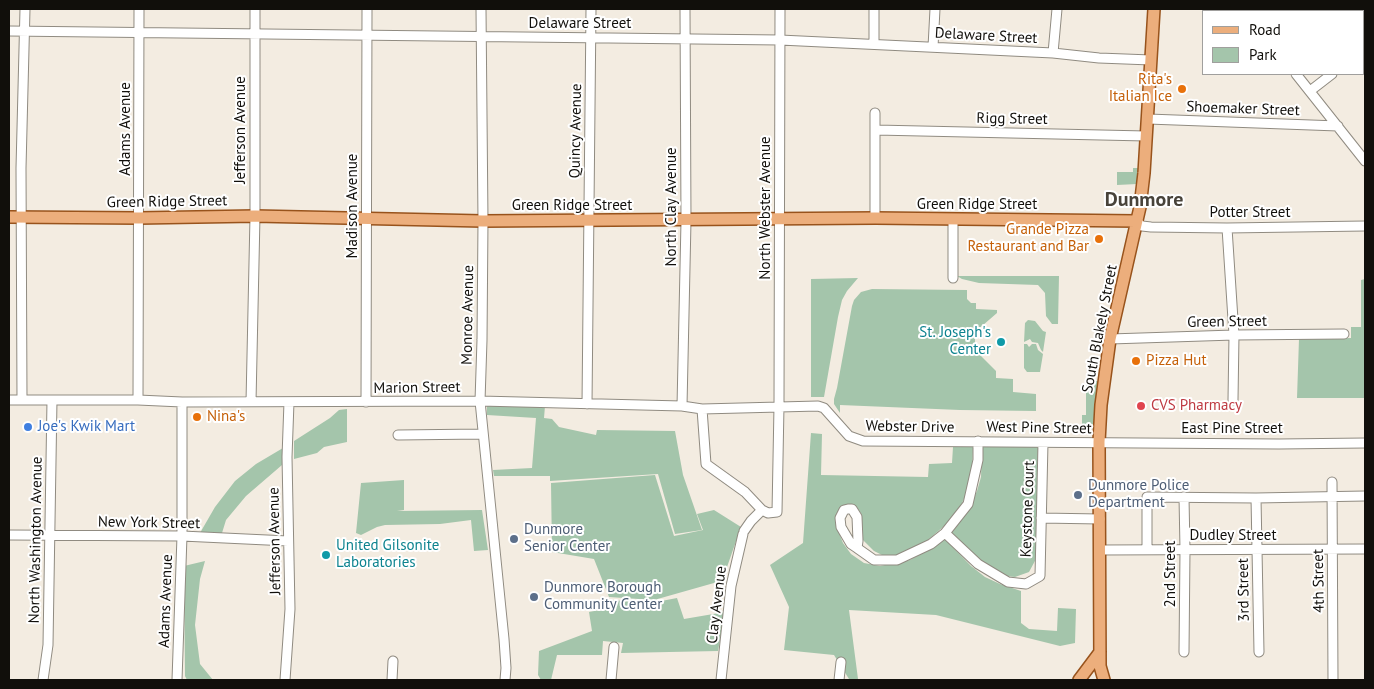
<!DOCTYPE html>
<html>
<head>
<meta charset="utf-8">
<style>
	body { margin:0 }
	#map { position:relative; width:1374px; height:689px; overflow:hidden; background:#f3ece1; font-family:"PT Sans",sans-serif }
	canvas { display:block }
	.frame { position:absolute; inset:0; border:10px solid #110f0b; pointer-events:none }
	.legend { position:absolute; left:1202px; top:10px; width:162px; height:65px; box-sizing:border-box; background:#fff; border:1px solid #a09f9d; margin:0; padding:6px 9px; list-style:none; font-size:15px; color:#110f0b }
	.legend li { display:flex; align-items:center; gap:10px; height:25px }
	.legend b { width:25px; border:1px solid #a09f9d }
</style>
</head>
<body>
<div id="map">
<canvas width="1374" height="689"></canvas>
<div class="frame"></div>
<ul class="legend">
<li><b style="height:6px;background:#ecae7c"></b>Road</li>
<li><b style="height:14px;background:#a4c5ab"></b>Park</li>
</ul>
</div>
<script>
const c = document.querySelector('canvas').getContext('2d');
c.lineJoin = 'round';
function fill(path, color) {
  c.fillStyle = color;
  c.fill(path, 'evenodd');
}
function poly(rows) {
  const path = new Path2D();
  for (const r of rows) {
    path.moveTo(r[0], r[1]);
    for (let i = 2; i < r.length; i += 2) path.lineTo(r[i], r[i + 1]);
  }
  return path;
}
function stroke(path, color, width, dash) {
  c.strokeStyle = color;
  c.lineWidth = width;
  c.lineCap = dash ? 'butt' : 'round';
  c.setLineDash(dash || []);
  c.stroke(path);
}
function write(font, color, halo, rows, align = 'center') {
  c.font = font + ' "PT Sans",sans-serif';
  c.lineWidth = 4;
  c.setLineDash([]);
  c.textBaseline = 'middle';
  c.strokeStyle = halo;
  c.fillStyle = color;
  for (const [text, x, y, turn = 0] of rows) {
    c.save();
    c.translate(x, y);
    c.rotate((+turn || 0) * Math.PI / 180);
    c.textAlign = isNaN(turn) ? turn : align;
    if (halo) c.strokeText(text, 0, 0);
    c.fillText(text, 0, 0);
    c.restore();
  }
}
fill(poly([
	[1133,168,1138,168,1137,184,1117,185,1117,172,1133,172],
	[957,276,1059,276,1058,324,1052,324,1046,316,1045,293,1038,285,979,283,962,279],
	[858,278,847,291,842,300,838,317,824,397,811,397,811,279],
	[1365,279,1365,398,1297,398,1299,339,1351,338,1351,327,1361,327,1361,280],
	[872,289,967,290,967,299,971,303,976,303,976,309,997,310,997,313,975,332,975,350,996,371,996,378,1013,379,1013,392,1036,394,1036,411,960,410,840,405,840,413,834,404,834,399,837,388,852,306,854,300,861,292],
	[1028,320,1035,321,1043,331,1046,332,1043,352,1041,350,1038,343,1032,342,1030,339,1024,342,1025,323],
	[1024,344,1027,344,1029,347,1032,344,1036,344,1038,350,1043,354,1040,372,1027,372,1024,368],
	[1086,381,1098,381,1093,429,1080,430,1081,426,1082,425,1082,415,1086,415],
	[487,403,545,406,544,418,552,419,559,427,596,435,597,430,675,431,683,475,702,530,675,534,658,474,550,481,550,476,494,476,493,470,532,468,536,418,487,415],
	[347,409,347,442,324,447,317,453,294,459,294,441,330,418,339,410],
	[811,433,822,434,821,475,928,477,929,464,952,463,953,447,973,446,972,478,968,491,959,509,951,520,928,540,899,556,884,556,874,551,863,540,861,534,862,515,856,506,850,504,840,509,836,514,837,528,843,543,851,554,864,563,880,566,910,560,927,551,944,538,971,566,985,577,1000,584,1021,591,1021,623,1029,629,1057,631,1058,608,1076,609,1075,643,1060,646,936,615,849,610,858,679,849,679,834,655,784,650,789,607,770,565,803,543],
	[982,446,1038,446,1036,559,1029,572,1015,577,1006,576,978,559,951,532,965,515,977,491,981,477],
	[283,448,282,465,246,496,226,520,222,533,200,533,215,507,235,481,256,464],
	[655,475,674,536,703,530,697,514,714,510,741,527,727,567,721,581,654,600,609,597,594,559,552,552,551,483],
	[404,480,404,510,397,511,482,510,488,550,474,551,471,520,440,524,385,525,377,527,361,535,356,533,361,483],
	[205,561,200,579,195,625,200,664,213,680,187,680,185,676,184,566],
	[677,598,684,619,725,612,718,651,621,653,623,643,603,641,602,655,557,655,551,680,541,680,538,675,539,651,592,631,589,612,610,608,610,600,651,603]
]), '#a4c5ab');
const minor = poly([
	[481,9,483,221,482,340,480,401,504,639,506,668,505,680],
	[1244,9,1246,11],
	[1264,11,1267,9],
	[9,31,780,40,1053,53,1099,58,1151,60],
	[874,43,874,9],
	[933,47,935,9],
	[1363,49,1365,47],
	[1053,53,1057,9],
	[1296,74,1365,161],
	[1310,91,1332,74],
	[875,113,875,218],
	[1148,119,1338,126],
	[876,130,1146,136],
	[953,220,953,278],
	[1136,221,1142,226,1151,227,1227,228,1365,226],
	[1227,228,1234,335,1233,400],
	[1110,339,1234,335,1344,334],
	[9,400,138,400,182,402,480,401,682,406,702,409,818,406,824,408,849,436,863,441,1279,444,1365,443],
	[22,400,21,168,25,9],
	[138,400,139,9],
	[251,402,255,216,255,9],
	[366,402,367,9],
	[587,404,591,9],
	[682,406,686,221,685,9],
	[702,409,706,464,745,492,762,510,768,513,777,512,779,406,780,9],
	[398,435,482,434],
	[1332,482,1333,680],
	[1256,498,1259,652],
	[1041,518,1100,519],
	[744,531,751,521,762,510],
	[945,533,978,564,1008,582,1026,584,1040,576,1043,443],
	[9,535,182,536,288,541],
	[857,548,851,544,841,527,840,518,844,510,848,509,852,509,857,517,858,541,857,548,874,560,897,560,931,544,945,533,968,504,978,460,978,441],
	[1100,550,1365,549],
	[1147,550,1147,497,1256,498,1365,496],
	[1184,652,1185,550,1184,497],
	[43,680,48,645,52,400],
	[177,680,182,536,182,402],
	[285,680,290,609,287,457,289,402],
	[392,680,393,661],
	[611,680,614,647],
	[721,680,731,586,743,534],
	[839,680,841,662]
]);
const major = poly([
	[9,217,139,218,255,216,483,221,875,218,1136,221],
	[1079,680,1100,652],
	[1104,680,1100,666,1099,442,1101,405,1110,339,1140,207,1144,173,1154,9]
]);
stroke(minor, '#908b81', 11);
stroke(major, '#98531c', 14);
stroke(minor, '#fff', 9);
stroke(major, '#ecae7c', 11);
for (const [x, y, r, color] of [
	[1182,89,5,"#e8710a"],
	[1099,239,5,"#e8710a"],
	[1001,342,5,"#0f9aa8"],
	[1136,361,5,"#e8710a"],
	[1141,406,5,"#e0444e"],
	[197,417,5,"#e8710a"],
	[28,427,5,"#3f7fe0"],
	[1078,495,5,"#5c6f8a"],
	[514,539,5,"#5c6f8a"],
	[326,555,5,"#0f9aa8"],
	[534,597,5,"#5c6f8a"]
]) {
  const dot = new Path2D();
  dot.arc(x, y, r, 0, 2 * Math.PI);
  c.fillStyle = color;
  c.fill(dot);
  stroke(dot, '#fff', 2);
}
write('15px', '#110f0b', '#fff', [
	["Delaware Street",580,24],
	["Delaware Street",986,36,3],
	["Shoemaker Street",1243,109,2],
	["Rigg Street",1012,119,1],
	["Adams Avenue",126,129,-90],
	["Jefferson Avenue",241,130,-90],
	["Quincy Avenue",576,131,-89],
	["Green Ridge Street",167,202,-1],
	["Green Ridge Street",977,205],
	["Madison Avenue",353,206,-90],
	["Green Ridge Street",572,206],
	["North Clay Avenue",672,207,-90],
	["North Webster Avenue",766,208,-90],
	["Potter Street",1250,213],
	["Monroe Avenue",468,315,-89],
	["Green Street",1227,322,-1],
	["South Blakely Street",1100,329,-79],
	["Marion Street",417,388,-1],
	["Webster Drive",910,427,1],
	["West Pine Street",1039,428,1],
	["East Pine Street",1232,429],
	["Keystone Court",1028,509,-88],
	["New York Street",149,523,1],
	["Dudley Street",1233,536],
	["North Washington Avenue",36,540,-89],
	["Jefferson Avenue",275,541,-91],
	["2nd Street",1171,574,-90],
	["4th Street",1319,581,-91],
	["3rd Street",1244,590,-91],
	["Adams Avenue",166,601,-88],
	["Clay Avenue",717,605,-83]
]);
write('15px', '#c56008', '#fff', [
	["Rita's",1172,80],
	["Italian Ice",1172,97],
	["Grande Pizza",1089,230],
	["Restaurant and Bar",1089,247],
	["Pizza Hut",1146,361,"left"],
	["Nina's",207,417,"left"]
], 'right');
write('15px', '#0d838f', '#fff', [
	["St. Joseph's",991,333],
	["Center",991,350],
	["United Gilsonite",336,546,"left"],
	["Laboratories",336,563,"left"]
], 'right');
write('15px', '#be3a42', '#fff', [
	["CVS Pharmacy",1151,406]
], 'left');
write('15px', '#366cbe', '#fff', [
	["Joe's Kwik Mart",38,427]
], 'left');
write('15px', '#4e5e75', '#fff', [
	["Dunmore Police",1088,486],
	["Department",1088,503],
	["Dunmore",524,530],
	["Senior Center",524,547],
	["Dunmore Borough",544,588],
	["Community Center",544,605]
], 'left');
write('bold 20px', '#48433a', '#fff', [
	["Dunmore",1144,200]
]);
</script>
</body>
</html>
